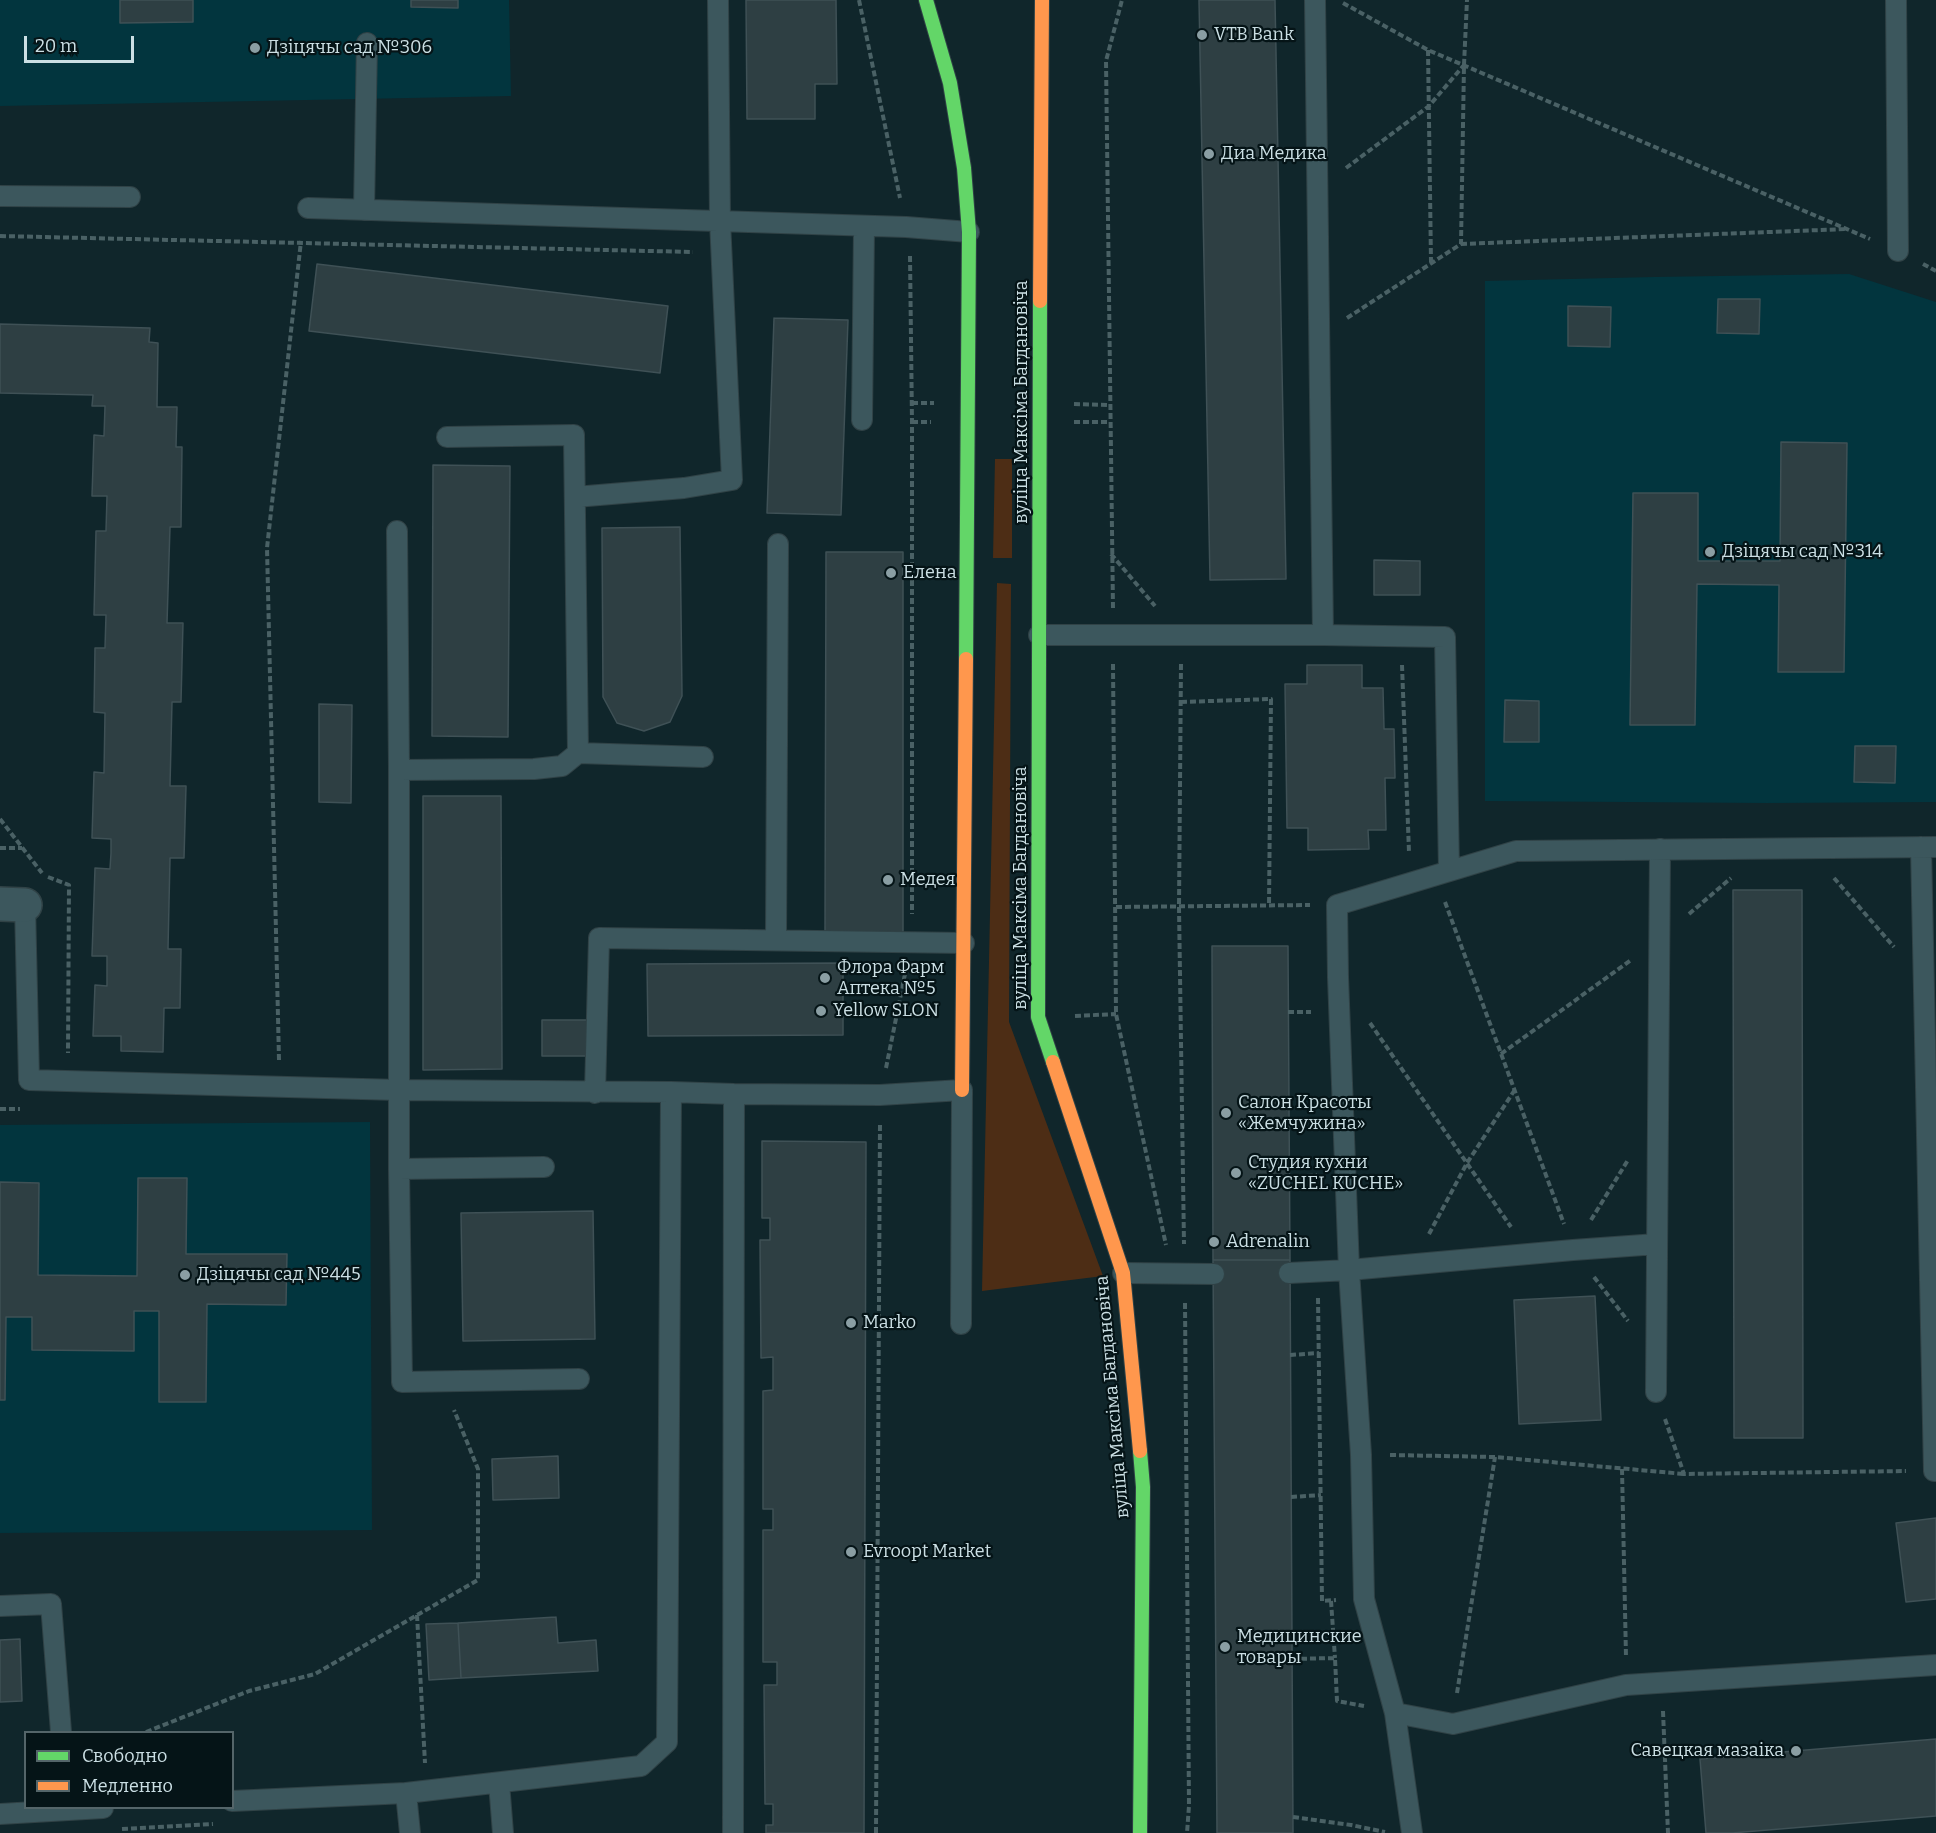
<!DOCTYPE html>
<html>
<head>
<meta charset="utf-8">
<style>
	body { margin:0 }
	#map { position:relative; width:1936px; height:1833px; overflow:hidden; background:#10262b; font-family:Bitter,serif }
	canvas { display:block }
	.legend { position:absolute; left:24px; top:1731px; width:210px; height:78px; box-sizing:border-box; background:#051417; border:2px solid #546569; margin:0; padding:8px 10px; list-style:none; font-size:18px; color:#cbdfe4 }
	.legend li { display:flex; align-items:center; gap:12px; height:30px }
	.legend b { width:30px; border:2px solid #546569 }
	.scale { position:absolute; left:24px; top:36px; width:110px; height:27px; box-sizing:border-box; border:3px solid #cbdfe4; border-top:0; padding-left:8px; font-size:18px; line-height:21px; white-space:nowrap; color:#cbdfe4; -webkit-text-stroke:4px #051417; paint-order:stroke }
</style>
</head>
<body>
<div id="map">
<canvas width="1936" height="1833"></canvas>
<ul class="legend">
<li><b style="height:8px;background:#63d668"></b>Свободно</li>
<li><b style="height:8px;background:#ff974d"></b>Медленно</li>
</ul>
<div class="scale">20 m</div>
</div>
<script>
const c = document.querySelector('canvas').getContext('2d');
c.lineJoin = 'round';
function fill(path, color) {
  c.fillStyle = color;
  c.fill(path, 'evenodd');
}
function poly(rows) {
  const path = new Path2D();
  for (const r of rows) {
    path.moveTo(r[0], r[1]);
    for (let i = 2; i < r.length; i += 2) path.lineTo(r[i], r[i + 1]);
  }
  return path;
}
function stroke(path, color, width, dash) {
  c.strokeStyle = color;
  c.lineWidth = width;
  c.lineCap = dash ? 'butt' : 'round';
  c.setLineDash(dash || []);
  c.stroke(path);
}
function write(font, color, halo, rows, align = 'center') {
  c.font = font + ' Bitter,serif';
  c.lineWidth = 4.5;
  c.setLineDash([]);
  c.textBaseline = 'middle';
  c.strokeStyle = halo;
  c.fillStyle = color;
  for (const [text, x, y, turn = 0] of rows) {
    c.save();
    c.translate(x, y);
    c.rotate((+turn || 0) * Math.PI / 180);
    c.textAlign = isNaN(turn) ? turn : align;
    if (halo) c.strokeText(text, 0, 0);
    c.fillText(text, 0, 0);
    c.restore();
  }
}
fill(poly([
	[0,0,509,0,511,96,0,106],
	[1849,274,1936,302,1936,802,1767,803,1485,801,1485,281,1654,277],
	[370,1122,372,1530,0,1533,0,1125]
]), '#02353e');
fill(poly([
	[995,459,1012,459,1012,558,993,558],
	[997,583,1011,584,1009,1022,1103,1276,982,1291]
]), '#4d2d15');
const building = poly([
	[120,0,193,0,193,22,120,23,120,0],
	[411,0,458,0,458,8,411,7,411,0],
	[746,0,836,0,837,84,815,84,815,119,747,119,746,0],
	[1199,0,1275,0,1286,579,1210,580,1199,0],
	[317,264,668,306,660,373,309,331,317,264],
	[1718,299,1760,299,1759,334,1717,333,1718,299],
	[1568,306,1611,307,1610,347,1568,346,1568,306],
	[774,318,848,320,841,515,767,513,774,318],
	[0,324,150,328,149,342,158,343,157,407,177,407,176,447,182,447,181,527,170,527,167,623,183,623,181,702,172,702,170,786,186,786,184,858,170,858,168,949,181,949,180,1008,164,1008,163,1052,121,1051,121,1036,93,1036,95,985,107,986,107,956,92,956,95,868,110,869,111,853,111,839,92,838,94,772,104,773,105,713,94,712,95,648,105,648,106,615,94,615,96,531,106,531,107,496,92,496,94,435,104,436,105,406,92,406,93,395,0,393,0,324],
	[1781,442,1847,443,1844,672,1778,672,1779,585,1697,584,1695,725,1630,725,1633,493,1698,493,1698,561,1780,561,1781,442],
	[433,465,510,466,508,737,432,736,433,465],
	[680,527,682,696,670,722,644,731,617,723,603,697,602,528,680,527],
	[826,552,903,552,903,934,825,934,826,552],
	[1374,560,1420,561,1420,595,1374,595,1374,560],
	[1307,665,1362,665,1362,688,1383,688,1384,729,1394,729,1395,778,1385,778,1386,830,1368,830,1369,849,1308,850,1308,828,1287,828,1285,684,1307,684,1307,665],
	[1505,700,1539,701,1539,742,1504,742,1505,700],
	[319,704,352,705,351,803,319,802,319,704],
	[1855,746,1896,746,1895,783,1854,782,1855,746],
	[423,796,501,796,502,1069,423,1070,423,796],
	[1733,890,1802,890,1803,1438,1734,1438,1733,890],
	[1212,946,1288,946,1290,1260,1213,1260,1212,946],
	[843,963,843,1035,648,1036,647,964,843,963],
	[542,1020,589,1020,589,1056,542,1056,542,1020],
	[762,1141,866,1142,864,1833,766,1833,766,1825,773,1825,773,1804,765,1804,764,1685,777,1685,777,1662,763,1662,763,1530,773,1530,773,1509,763,1509,763,1391,773,1390,773,1357,761,1358,760,1240,770,1240,770,1218,762,1218,762,1141],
	[138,1178,187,1178,186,1254,287,1254,286,1305,207,1304,206,1402,159,1402,159,1311,134,1311,134,1351,32,1350,32,1317,6,1317,5,1400,0,1400,0,1182,39,1183,38,1275,137,1276,138,1178],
	[593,1211,595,1339,463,1341,461,1213,593,1211],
	[1213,1260,1290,1260,1293,1833,1217,1833,1213,1260],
	[1595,1296,1601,1420,1519,1424,1514,1300,1595,1296],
	[558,1456,559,1498,493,1500,492,1459,558,1456],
	[1936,1518,1936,1599,1906,1602,1896,1523,1936,1518],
	[556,1617,558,1643,596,1640,598,1671,461,1678,458,1623,556,1617],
	[458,1623,461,1678,429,1680,426,1624,458,1623],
	[20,1639,22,1701,0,1702,0,1640,20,1639],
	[1936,1739,1936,1816,1732,1833,1706,1833,1700,1759,1936,1739]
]);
fill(building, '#2e3f43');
stroke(building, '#3f5156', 1.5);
const lane = poly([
	[1315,0,1323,635],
	[1896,0,1898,251],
	[0,196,130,197],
	[308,208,906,227,969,232],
	[364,210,367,43],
	[862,420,864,227],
	[575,497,684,488,732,480,720,221,718,0],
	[397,531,399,770,399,1169,402,1382,579,1379],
	[1039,635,1323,635,1445,637,1449,871],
	[578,753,703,757],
	[399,770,534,769,562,766,578,753,574,435,447,437],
	[1921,847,1934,1471,1936,1471],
	[25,905,29,1080,399,1090,671,1092,734,1094,880,1095,962,1090,961,1324],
	[776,939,778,544],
	[595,1093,599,938,964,943],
	[399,1169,544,1167],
	[1123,1273,1214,1274],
	[1289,1273,1349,1270,1573,1250,1657,1244],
	[1656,1392,1660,849],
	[0,1606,51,1604,61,1732],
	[1395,1713,1453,1724,1626,1685,1936,1665],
	[499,1783,503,1833],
	[406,1793,641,1766,667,1742,671,1092],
	[232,1801,406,1793,410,1833],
	[0,1814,103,1808],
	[733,1833,734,1094],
	[1412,1833,1395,1713,1364,1599,1361,1455,1349,1270,1338,977,1337,905,1516,851,1936,847]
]);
const street = poly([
	[0,904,25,905]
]);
const fast = poly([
	[926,0,950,83,964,168,969,232,966,659],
	[1040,301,1038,1017,1053,1062],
	[1140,1451,1143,1487,1140,1833]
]);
const slow = poly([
	[1040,301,1042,0],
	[1053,1062,1123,1273,1140,1451],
	[962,1090,966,659]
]);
stroke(lane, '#304246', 22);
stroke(street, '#304246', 36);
stroke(fast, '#304246', 16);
stroke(slow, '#304246', 16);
stroke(poly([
	[859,0,900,198],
	[1343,3,1428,50,1870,239],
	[1428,50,1431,262],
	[1346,168,1429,106,1464,65],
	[0,236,693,252],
	[1461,244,1847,229],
	[910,256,912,422,912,914],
	[1923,264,1936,271],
	[1347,318,1461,244,1464,65,1467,0],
	[912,403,934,403],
	[1074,404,1109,405],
	[912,422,931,422],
	[1074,422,1109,422],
	[1111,554,1155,606],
	[1113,608,1106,61,1122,0],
	[1113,664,1116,1014,1166,1245],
	[1181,664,1179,907,1184,1244],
	[1402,665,1409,852],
	[1181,702,1271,699,1269,906],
	[0,819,42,873],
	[0,848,22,848],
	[48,877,69,885,68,1053],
	[1834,878,1894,947],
	[1445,902,1564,1224],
	[1116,907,1310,905],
	[1689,914,1731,878],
	[1288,1012,1311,1012],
	[1075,1016,1116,1014],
	[1370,1023,1511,1227],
	[1501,1054,1631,960],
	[279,1060,267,548,301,241],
	[886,1068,906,969],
	[0,1109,20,1109],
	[1289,1178,1317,1175],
	[1591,1220,1628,1160],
	[1429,1234,1467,1163,1514,1091],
	[1594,1277,1628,1321],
	[1318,1298,1322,1601,1336,1600],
	[1185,1303,1189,1806,1187,1833],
	[1290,1355,1319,1353],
	[1665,1419,1684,1474,1906,1471],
	[1390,1455,1495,1457,1684,1474],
	[1622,1469,1626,1657],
	[1291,1497,1321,1495],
	[1331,1601,1335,1658],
	[417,1615,425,1763],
	[1292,1659,1335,1658,1337,1701,1364,1706],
	[1457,1693,1495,1457],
	[1663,1711,1668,1833],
	[146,1732,249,1691,315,1674,478,1580,478,1469,454,1410],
	[1293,1817,1351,1825,1385,1832],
	[122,1829,213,1824],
	[876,1833,880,1123]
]), '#4a6165', 4, [6, 3]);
stroke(lane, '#3c575d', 20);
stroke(street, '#3c575d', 33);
stroke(fast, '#63d668', 14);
stroke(slow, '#ff974d', 14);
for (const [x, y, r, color] of [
	[1202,35,6,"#8a9ea3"],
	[255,48,6,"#8a9ea3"],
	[1209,154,6,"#8a9ea3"],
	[1710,552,6,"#8a9ea3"],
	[891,573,6,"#8a9ea3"],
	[888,880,6,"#8a9ea3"],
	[825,978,6,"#8a9ea3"],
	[821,1011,6,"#8a9ea3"],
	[1226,1113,6,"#8a9ea3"],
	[1236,1173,6,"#8a9ea3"],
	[1214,1242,6,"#8a9ea3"],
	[185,1275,6,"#8a9ea3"],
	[851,1323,6,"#8a9ea3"],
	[851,1552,6,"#8a9ea3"],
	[1225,1647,6,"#8a9ea3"],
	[1796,1751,6,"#8a9ea3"]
]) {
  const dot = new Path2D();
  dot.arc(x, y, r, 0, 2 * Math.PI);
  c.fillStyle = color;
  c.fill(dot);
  stroke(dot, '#051417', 2);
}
write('18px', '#cbdfe4', '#051417', [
	["VTB Bank",1214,35],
	["Дзіцячы сад №306",267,48],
	["Диа Медика",1221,154],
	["Дзіцячы сад №314",1722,552],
	["Елена",903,573],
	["Медея",900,880],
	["Флора Фарм",837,968],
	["Аптека №5",837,989],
	["Yellow SLON",833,1011],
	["Салон Красоты",1238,1103],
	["«Жемчужина»",1238,1124],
	["Студия кухни",1248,1163],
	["«ZUCHEL KUCHE»",1248,1184],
	["Adrenalin",1226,1242],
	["Дзіцячы сад №445",197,1275],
	["Marko",863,1323],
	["Evroopt Market",863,1552],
	["Медицинские",1237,1637],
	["товары",1237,1658],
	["Савецкая мазаіка",1784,1751,"right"]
], 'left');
write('18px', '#cbdfe4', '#051417', [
	["вуліца Максіма Багдановіча",1022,402,-90],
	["вуліца Максіма Багдановіча",1021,888,-90],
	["вуліца Максіма Багдановіча",1113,1397,-95]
]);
</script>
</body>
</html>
